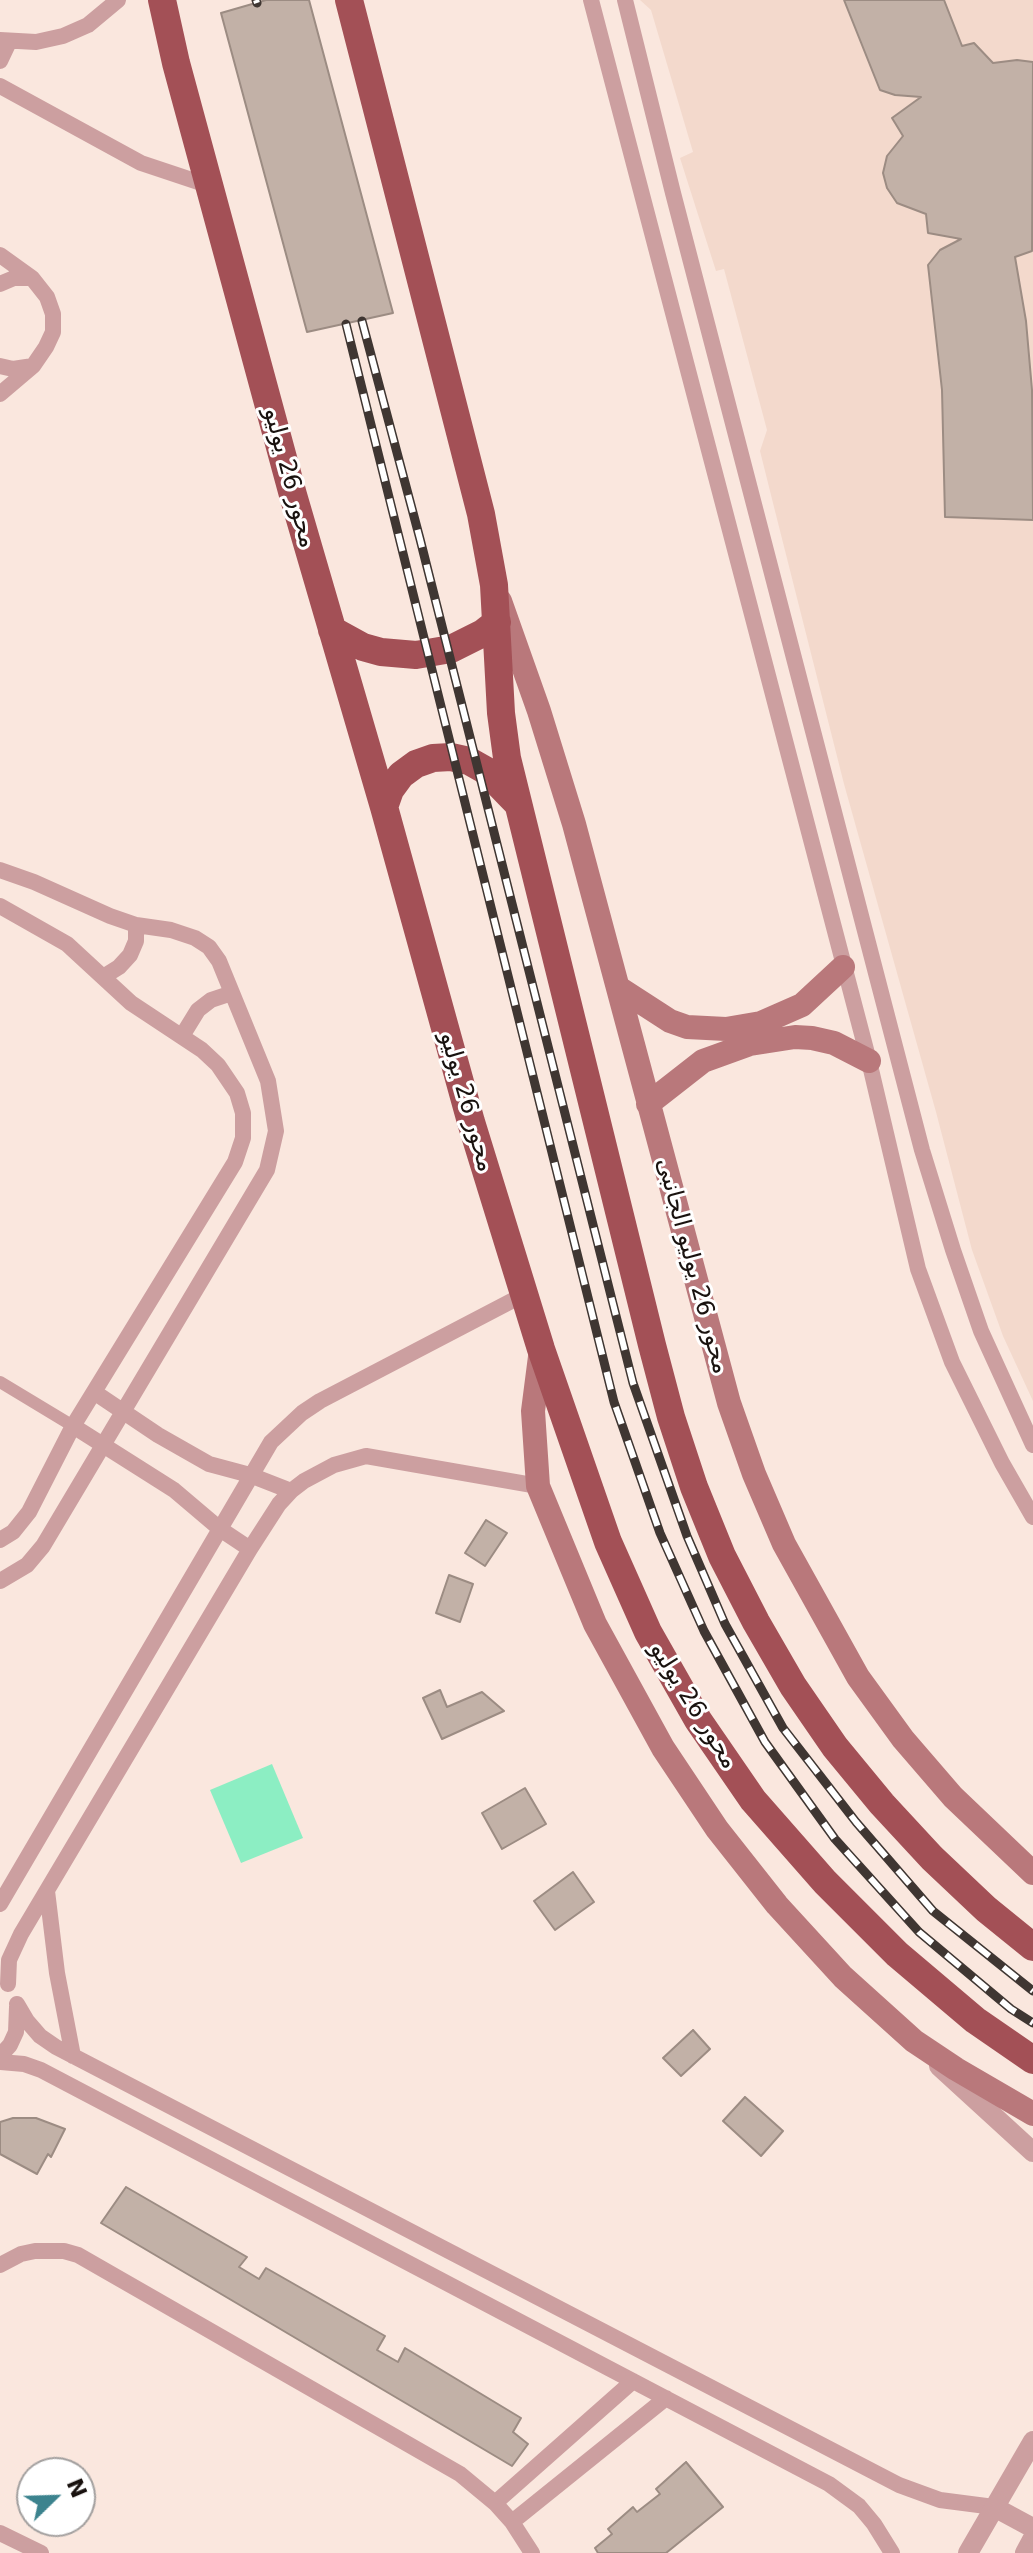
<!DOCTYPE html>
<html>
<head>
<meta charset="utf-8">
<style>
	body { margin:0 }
	#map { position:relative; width:1033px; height:2553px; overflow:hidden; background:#fae7de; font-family:"DejaVu Sans",sans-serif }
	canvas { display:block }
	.north { position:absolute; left:16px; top:2457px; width:80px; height:80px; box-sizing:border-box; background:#fff; border:2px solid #a3a09f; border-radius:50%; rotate:67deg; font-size:22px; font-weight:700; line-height:32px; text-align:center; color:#19120f }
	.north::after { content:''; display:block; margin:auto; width:28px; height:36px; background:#3c838e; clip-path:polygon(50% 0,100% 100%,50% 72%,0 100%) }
</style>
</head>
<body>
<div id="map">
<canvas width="1033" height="2553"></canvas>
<div class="north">N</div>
</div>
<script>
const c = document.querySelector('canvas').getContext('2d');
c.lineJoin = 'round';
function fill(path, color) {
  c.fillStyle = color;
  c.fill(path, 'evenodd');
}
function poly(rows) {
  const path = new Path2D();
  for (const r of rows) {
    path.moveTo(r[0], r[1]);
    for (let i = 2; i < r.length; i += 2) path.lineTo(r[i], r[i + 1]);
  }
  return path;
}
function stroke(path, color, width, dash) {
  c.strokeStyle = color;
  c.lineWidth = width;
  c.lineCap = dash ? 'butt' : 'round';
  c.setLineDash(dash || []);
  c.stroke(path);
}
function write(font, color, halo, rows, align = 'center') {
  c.font = font + ' "DejaVu Sans","Noto Naskh Arabic",sans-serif';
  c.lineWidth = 6;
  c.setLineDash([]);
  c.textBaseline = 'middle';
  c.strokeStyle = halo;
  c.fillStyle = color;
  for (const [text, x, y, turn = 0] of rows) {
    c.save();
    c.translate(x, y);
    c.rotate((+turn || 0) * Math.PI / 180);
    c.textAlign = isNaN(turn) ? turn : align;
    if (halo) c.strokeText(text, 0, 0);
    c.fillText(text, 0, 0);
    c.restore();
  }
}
fill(poly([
	[640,0,1033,0,1033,1401,1003,1336,972,1250,936,1112,844,784,775,511,760,451,767,430,724,269,716,271,680,158,693,152,651,10]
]), '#f3d9cc');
fill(poly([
	[272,1764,303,1838,241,1863,210,1790]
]), '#8ceec3');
const building = poly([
	[266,0,309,0,393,313,307,332,221,13,266,0],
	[844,0,944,0,962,46,974,43,993,63,1017,60,1033,62,1032,251,1015,257,1026,321,1032,390,1033,520,945,517,942,390,928,265,940,250,961,239,928,233,926,214,897,203,887,188,883,173,887,156,903,136,892,118,921,97,895,95,880,90,844,0],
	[486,1520,507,1533,485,1566,465,1553,486,1520],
	[449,1575,473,1584,460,1622,436,1613,449,1575],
	[440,1690,447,1707,482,1692,504,1711,442,1739,423,1698,440,1690],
	[525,1788,546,1824,502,1849,482,1813,525,1788],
	[573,1872,594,1902,555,1930,534,1901,573,1872],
	[693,2030,710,2049,681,2076,663,2058,693,2030],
	[745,2097,783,2131,761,2156,723,2121,745,2097],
	[13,2118,36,2118,65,2129,51,2157,48,2154,37,2174,0,2154,0,2122,13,2118],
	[126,2187,247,2257,239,2267,259,2279,266,2268,385,2336,377,2350,398,2362,405,2348,521,2418,513,2432,528,2444,512,2466,101,2223,126,2187],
	[686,2462,723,2507,666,2553,598,2553,595,2548,612,2534,608,2529,633,2507,637,2512,660,2494,656,2489,686,2462]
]);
fill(building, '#c2b1a7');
stroke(building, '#9c8c83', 2);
stroke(poly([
	[0,1382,73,1426]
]), '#cc9fa0', 12);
stroke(poly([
	[591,0,869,1061,918,1269,952,1362,1002,1463,1033,1517],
	[625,0,673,193,922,1150,953,1250,981,1331,1033,1445],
	[0,40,36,42,63,36,88,25,118,0],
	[0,61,9,42],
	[0,86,141,163,210,186],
	[0,255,32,278,47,297,53,314,53,332,46,347,33,366,0,394],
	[0,284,14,278,32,278],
	[0,366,13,369,33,366],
	[0,870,34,882,110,916,136,925,171,930,195,938,209,947,219,961,268,1081,276,1131,267,1170,43,1546,27,1565,0,1581],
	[0,906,67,944,131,1003,202,1050,218,1065,237,1093,243,1113,243,1138,235,1162,73,1426,29,1512,13,1532,0,1540],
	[103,977,119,967,130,955,136,941,136,925],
	[182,1036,198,1010,211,1000,232,993],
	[94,1392,158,1435,209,1464,250,1475,291,1491],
	[73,1426,174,1490,220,1529,250,1549],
	[47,1891,57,1973,73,2056],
	[0,1904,271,1442,302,1413,320,1401,523,1295],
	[8,1984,9,1960,21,1934,250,1549,279,1504,291,1491,304,1481,334,1465,366,1456,538,1486],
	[17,2004,27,2021,40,2036,56,2047,899,2485,940,2500,994,2507],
	[0,2056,10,2045,16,2032,17,2007],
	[0,2062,24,2064,41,2070,829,2484,859,2506,874,2524,892,2553],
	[0,2265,21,2254,35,2251,64,2251,78,2255,460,2474,495,2503,512,2522,532,2553],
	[495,2503,633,2381],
	[512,2522,666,2398],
	[0,2533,41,2553]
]), '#cc9fa0', 16);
stroke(poly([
	[939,2066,1033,2152],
	[994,2507,1033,2528],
	[968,2553,1033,2441],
	[1025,2553,1033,2538]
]), '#cc9fa0', 20);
stroke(poly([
	[500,601,539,711,574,824,729,1403,754,1474,784,1544,858,1677,903,1739,953,1797,1033,1873],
	[619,988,670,1021,687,1027,726,1029,761,1023,802,1005,843,967],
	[648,1104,703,1061,750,1044,795,1037,812,1038,834,1043,869,1061],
	[541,1349,533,1411,538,1486,595,1624,663,1748,717,1829,777,1905,843,1977,914,2041,956,2069,1033,2114]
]), '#b9787b', 24);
stroke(poly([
	[162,0,176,63,293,495,384,807,471,1122,541,1349,608,1542,648,1632,698,1720,753,1800,825,1882,897,1954,975,2020,1033,2060],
	[349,0,481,514,494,585,501,713,507,758,652,1345,671,1417,694,1487,722,1556,756,1622,793,1686,835,1747,882,1804,932,1858,986,1909,1033,1947],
	[332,630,363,647,381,652,416,655,451,649,483,633,497,622],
	[384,807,390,790,401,775,416,764,433,758,451,757,469,761,485,770,517,803]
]), '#a35056', 28);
const rail = poly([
	[256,0,257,3],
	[362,321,420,539,633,1383,687,1536,725,1624,783,1728,856,1822,933,1911,1033,1991],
	[346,324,614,1402,660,1533,704,1631,765,1742,835,1839,919,1932,1011,2009,1033,2023]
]);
stroke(rail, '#3f3632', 9);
stroke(rail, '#fff', 6, [18]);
write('24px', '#19120f', '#fff', [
	["محور 26 يوليو",289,478,75],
	["محور 26 يوليو",466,1102,74],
	["محور 26 يوليو الجانبى",692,1266,75],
	["محور 26 يوليو",693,1706,58]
]);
</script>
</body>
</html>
